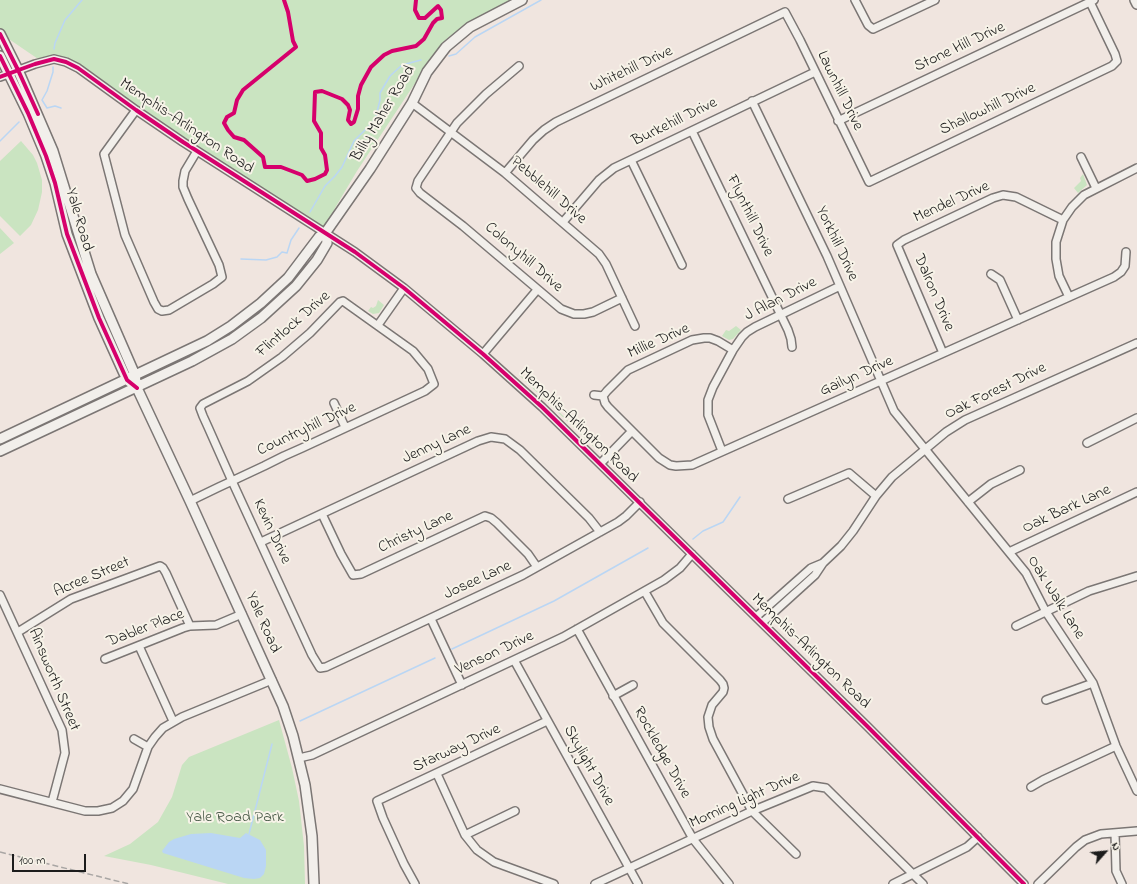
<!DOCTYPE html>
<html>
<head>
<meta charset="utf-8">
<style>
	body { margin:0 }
	#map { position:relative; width:1137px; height:884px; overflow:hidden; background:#f0e5df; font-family:"Indie Flower",sans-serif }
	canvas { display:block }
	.north { position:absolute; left:1085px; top:832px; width:40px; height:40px; -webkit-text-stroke:3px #f7f3e8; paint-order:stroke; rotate:63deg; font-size:11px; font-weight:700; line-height:16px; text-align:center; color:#1c1c1c }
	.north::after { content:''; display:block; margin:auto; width:14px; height:18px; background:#1c1c1c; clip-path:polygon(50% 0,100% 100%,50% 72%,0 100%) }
	.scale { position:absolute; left:12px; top:854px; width:74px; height:18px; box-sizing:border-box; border:2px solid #1c1c1c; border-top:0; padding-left:5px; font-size:12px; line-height:14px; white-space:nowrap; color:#1c1c1c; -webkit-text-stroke:3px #f7f3e8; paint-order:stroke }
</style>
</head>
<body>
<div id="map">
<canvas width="1137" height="884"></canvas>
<div class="north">N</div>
<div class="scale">100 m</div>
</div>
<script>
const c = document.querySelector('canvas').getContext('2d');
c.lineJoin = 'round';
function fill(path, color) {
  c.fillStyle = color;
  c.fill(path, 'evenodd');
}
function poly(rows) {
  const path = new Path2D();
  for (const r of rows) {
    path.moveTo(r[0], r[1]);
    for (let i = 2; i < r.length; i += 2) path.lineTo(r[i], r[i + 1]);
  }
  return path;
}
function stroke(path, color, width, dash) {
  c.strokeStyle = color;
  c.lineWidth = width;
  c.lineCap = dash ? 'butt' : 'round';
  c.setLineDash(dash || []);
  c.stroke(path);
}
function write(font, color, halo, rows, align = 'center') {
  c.font = font + ' "Indie Flower",sans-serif';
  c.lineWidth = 4;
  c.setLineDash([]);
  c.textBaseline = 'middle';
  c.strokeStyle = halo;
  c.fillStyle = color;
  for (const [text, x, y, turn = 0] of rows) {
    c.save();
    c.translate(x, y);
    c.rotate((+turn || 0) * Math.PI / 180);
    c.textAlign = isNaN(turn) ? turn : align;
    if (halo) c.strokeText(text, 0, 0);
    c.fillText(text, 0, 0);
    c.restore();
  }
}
fill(poly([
	[0,0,525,0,464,28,450,36,442,43,435,53,357,171,335,208,326,233,84,74,68,66,54,62,44,63,0,33],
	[21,141,33,155,37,163,42,180,42,192,38,210,31,225,20,236,0,216,0,161],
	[1083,174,1087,185,1078,193,1074,188,1081,181,1080,178],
	[0,228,14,243,0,254],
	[378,300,384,305,379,313,373,314,368,311,371,307,373,308,376,306],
	[736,326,741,330,733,339,729,340,722,336,726,330,729,331],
	[519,375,520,375,546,399,596,448,601,451,595,448],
	[279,720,292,768,299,801,304,846,305,884,228,884,151,865,104,856,130,844,158,822,172,797,182,765,189,757]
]), '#cae4c1');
fill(poly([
	[211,833,240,838,246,833,260,840,266,850,266,866,264,874,260,878,254,879,244,878,163,853,162,851,169,842,174,839,191,834]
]), '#bad6f4');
stroke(poly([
	[54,49,55,43,65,20,82,0],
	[449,56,456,54,475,37,541,0],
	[53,67,53,72,47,91,42,100,47,108,55,106,61,108],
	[0,141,19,122],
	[310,212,325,186,335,176,342,167,354,141,373,122,376,116,380,100,380,93,390,76,402,65,421,60],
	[241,259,266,260,277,257,282,252,287,253,291,240,299,228],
	[693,539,703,531,723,522,740,497],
	[452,649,554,601,648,548],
	[300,721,435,658],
	[249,834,272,744]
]), '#bad6f4', 1.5);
const minor = poly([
	[855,0,868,25,873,29,935,0],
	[1090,2,1115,54,1117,61],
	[0,77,35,64,54,59,66,62,78,68,136,110,183,142,355,252,404,288,483,354,542,407,867,726,1024,884],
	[752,101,827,256,894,411,1026,573,1046,612,1093,683,1116,746,1137,791],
	[412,103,505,173,599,254,606,264,635,326],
	[136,110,104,154,125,235,154,302,158,309,162,311,169,310,213,284,222,277,219,265,188,199,183,187,183,181,185,171,197,151],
	[838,121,1094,0],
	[692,131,788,330,791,339,792,347],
	[1081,157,1096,188],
	[631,160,682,265],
	[505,173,533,140,544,130,556,122,785,12,800,40,869,182,1112,66,1117,61],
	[416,188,420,193,463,226,561,309,574,314,584,314,593,312,622,298],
	[416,188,418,181,457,123,486,94,519,66],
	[563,222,599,180,614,168,815,72],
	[991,274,1000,280,1018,320],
	[1069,297,1059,276,1056,259,1056,242,1063,220,1072,207,1084,195,1137,168],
	[378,325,404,288],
	[943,353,897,245,904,240,993,198,1003,195,1016,197,1063,220],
	[483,354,537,290],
	[594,395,603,396],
	[603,396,605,403,608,407,659,458,670,465,676,466,692,465,1114,277,1121,272,1125,266,1126,252],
	[603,396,607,391,628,370,692,340,704,338,710,338,718,341,733,350],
	[334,403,345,427],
	[1087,443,1137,418],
	[722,451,708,415,708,400,713,387,733,350,742,337,747,332,755,327,840,286],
	[600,464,632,431],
	[788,499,849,473,876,496],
	[190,501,219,487,232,481,264,466,284,456,302,448,425,391,434,384,428,369,413,351,343,301,340,302,310,333,282,357,248,381,203,404,200,408,203,416,208,427,232,481,312,655,320,668,326,667,523,575,618,522,626,516,640,502],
	[968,502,991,484,1020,470],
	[322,514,341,554,353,575,361,574,485,516,491,518,497,523,528,554,537,567],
	[261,542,478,441,491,437,505,439,520,450,589,518,600,532],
	[1009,552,1137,492],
	[645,592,663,623,720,680,723,684,724,688,723,692,712,705,708,717,709,727,713,739,752,811,796,854],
	[0,595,62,730,65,753,52,802],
	[756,617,811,568,823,563],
	[431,619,462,685],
	[762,623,815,575,823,563,841,546,853,531,876,496,892,477,946,432,965,420,1137,343],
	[1016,626,1089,591,1137,576],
	[577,629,693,839,729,884],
	[18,632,71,599,160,566,163,568,166,573,190,626],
	[139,646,173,721],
	[105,659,183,628,190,626,216,625,242,614],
	[514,660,638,884],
	[613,696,633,685],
	[1046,700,1093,683],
	[134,739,148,747],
	[299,758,312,755,563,637,664,580,680,568,692,554],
	[437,774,465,835,477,850,494,862,554,884],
	[1031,787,1043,780,1116,746],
	[0,789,85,811,98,811,112,808,123,801,133,789,148,747,155,737,163,728,182,717,272,680],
	[1115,833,1116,871,1122,884],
	[465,835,515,811],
	[415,884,404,864,383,818,377,801,547,721],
	[595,884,752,811,813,786,826,788,923,884],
	[893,884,967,847,978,837],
	[1038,884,1076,847,1085,840,1101,834,1137,831]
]);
const major = poly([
	[1135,0,1137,4],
	[0,34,18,70,53,151,91,274,135,375,137,388,190,501,283,706,293,736,305,785,312,836,314,884],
	[0,56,28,113,46,156,55,183,67,234,99,318,127,380,131,383],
	[0,439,207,341,231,326,261,303,288,278,319,237,326,232,370,169,412,103,427,72,446,47,470,27,522,0],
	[0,451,192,361,232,339,261,318,296,286,317,260,327,243,326,232]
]);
stroke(minor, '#7b7674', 10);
stroke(major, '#7b7674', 12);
stroke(minor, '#f2efeb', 7);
stroke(major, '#f2efeb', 9);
stroke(poly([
	[0,852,129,884]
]), '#a9a6a4', 1.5, [6, 3]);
stroke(poly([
	[284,0,288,12,293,41,296,47,243,90,237,100,234,113,227,117,224,123,228,130,234,137,244,140,263,157,265,167,281,167,302,175,307,181,315,179,325,174,327,170,325,155,321,148,321,133,314,121,315,92,322,91,342,99,348,105,350,110,348,120,351,124,354,122,358,109,358,96,361,85,371,67,384,55,392,51,416,46,424,39,433,23,437,19,442,18,441,10,438,6,425,18,419,18,415,10,416,0],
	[0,34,18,70,38,114],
	[0,56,28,113,46,156,55,183,67,234,99,318,127,380,137,388],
	[0,77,35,64,54,59,66,62,78,68,136,110,183,142,355,252,404,288,483,354,542,407,867,726,1024,884]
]), '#d6006c', 4);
write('16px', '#1c1c1c', '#f7f3e8', [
	["Stone Hill Drive",960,48,-25],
	["Whitehill Drive",632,70,-25],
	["Lawnhill Drive",839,91,64],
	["Shallowhill Drive",988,110,-25],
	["Billy Maher Road",384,114,-59],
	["Burkehill Drive",675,123,-26],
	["Memphis-Arlington Road",186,127,34],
	["Pebblehill Drive",548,191,41],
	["Mendel Drive",952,203,-24],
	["Flynthill Drive",749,216,64],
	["Yale Road",78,220,74],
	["Yorkhill Drive",836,244,65],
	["Colonyhill Drive",523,258,41],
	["Dalron Drive",933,293,67],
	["J Alan Drive",781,300,-27],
	["Flintlock Drive",294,325,-41],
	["Millie Drive",659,342,-24],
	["Gailyn Drive",857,377,-24],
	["Oak Forest Drive",996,392,-26],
	["Memphis-Arlington Road",578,426,44],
	["Countryhill Drive",307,430,-25],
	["Jenny Lane",437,445,-25],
	["Oak Bark Lane",1067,510,-25],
	["Kevin Drive",271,532,65],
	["Christy Lane",416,533,-25],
	["Acree Street",92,578,-23],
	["Josee Lane",478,581,-25],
	["Oak Walk Lane",1055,598,58],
	["Yale Road",262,623,66],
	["Dabler Place",146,629,-21],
	["Memphis-Arlington Road",810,652,44],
	["Venson Drive",495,654,-25],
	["Ainsworth Street",53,680,67],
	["Starway Drive",457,749,-25],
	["Rockledge Drive",661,753,61],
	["Skylight Drive",588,766,61],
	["Morning Light Drive",745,801,-24]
]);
write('16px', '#475846', '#f7f3e8', [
	["Yale Road Park",235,818]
]);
</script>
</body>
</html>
